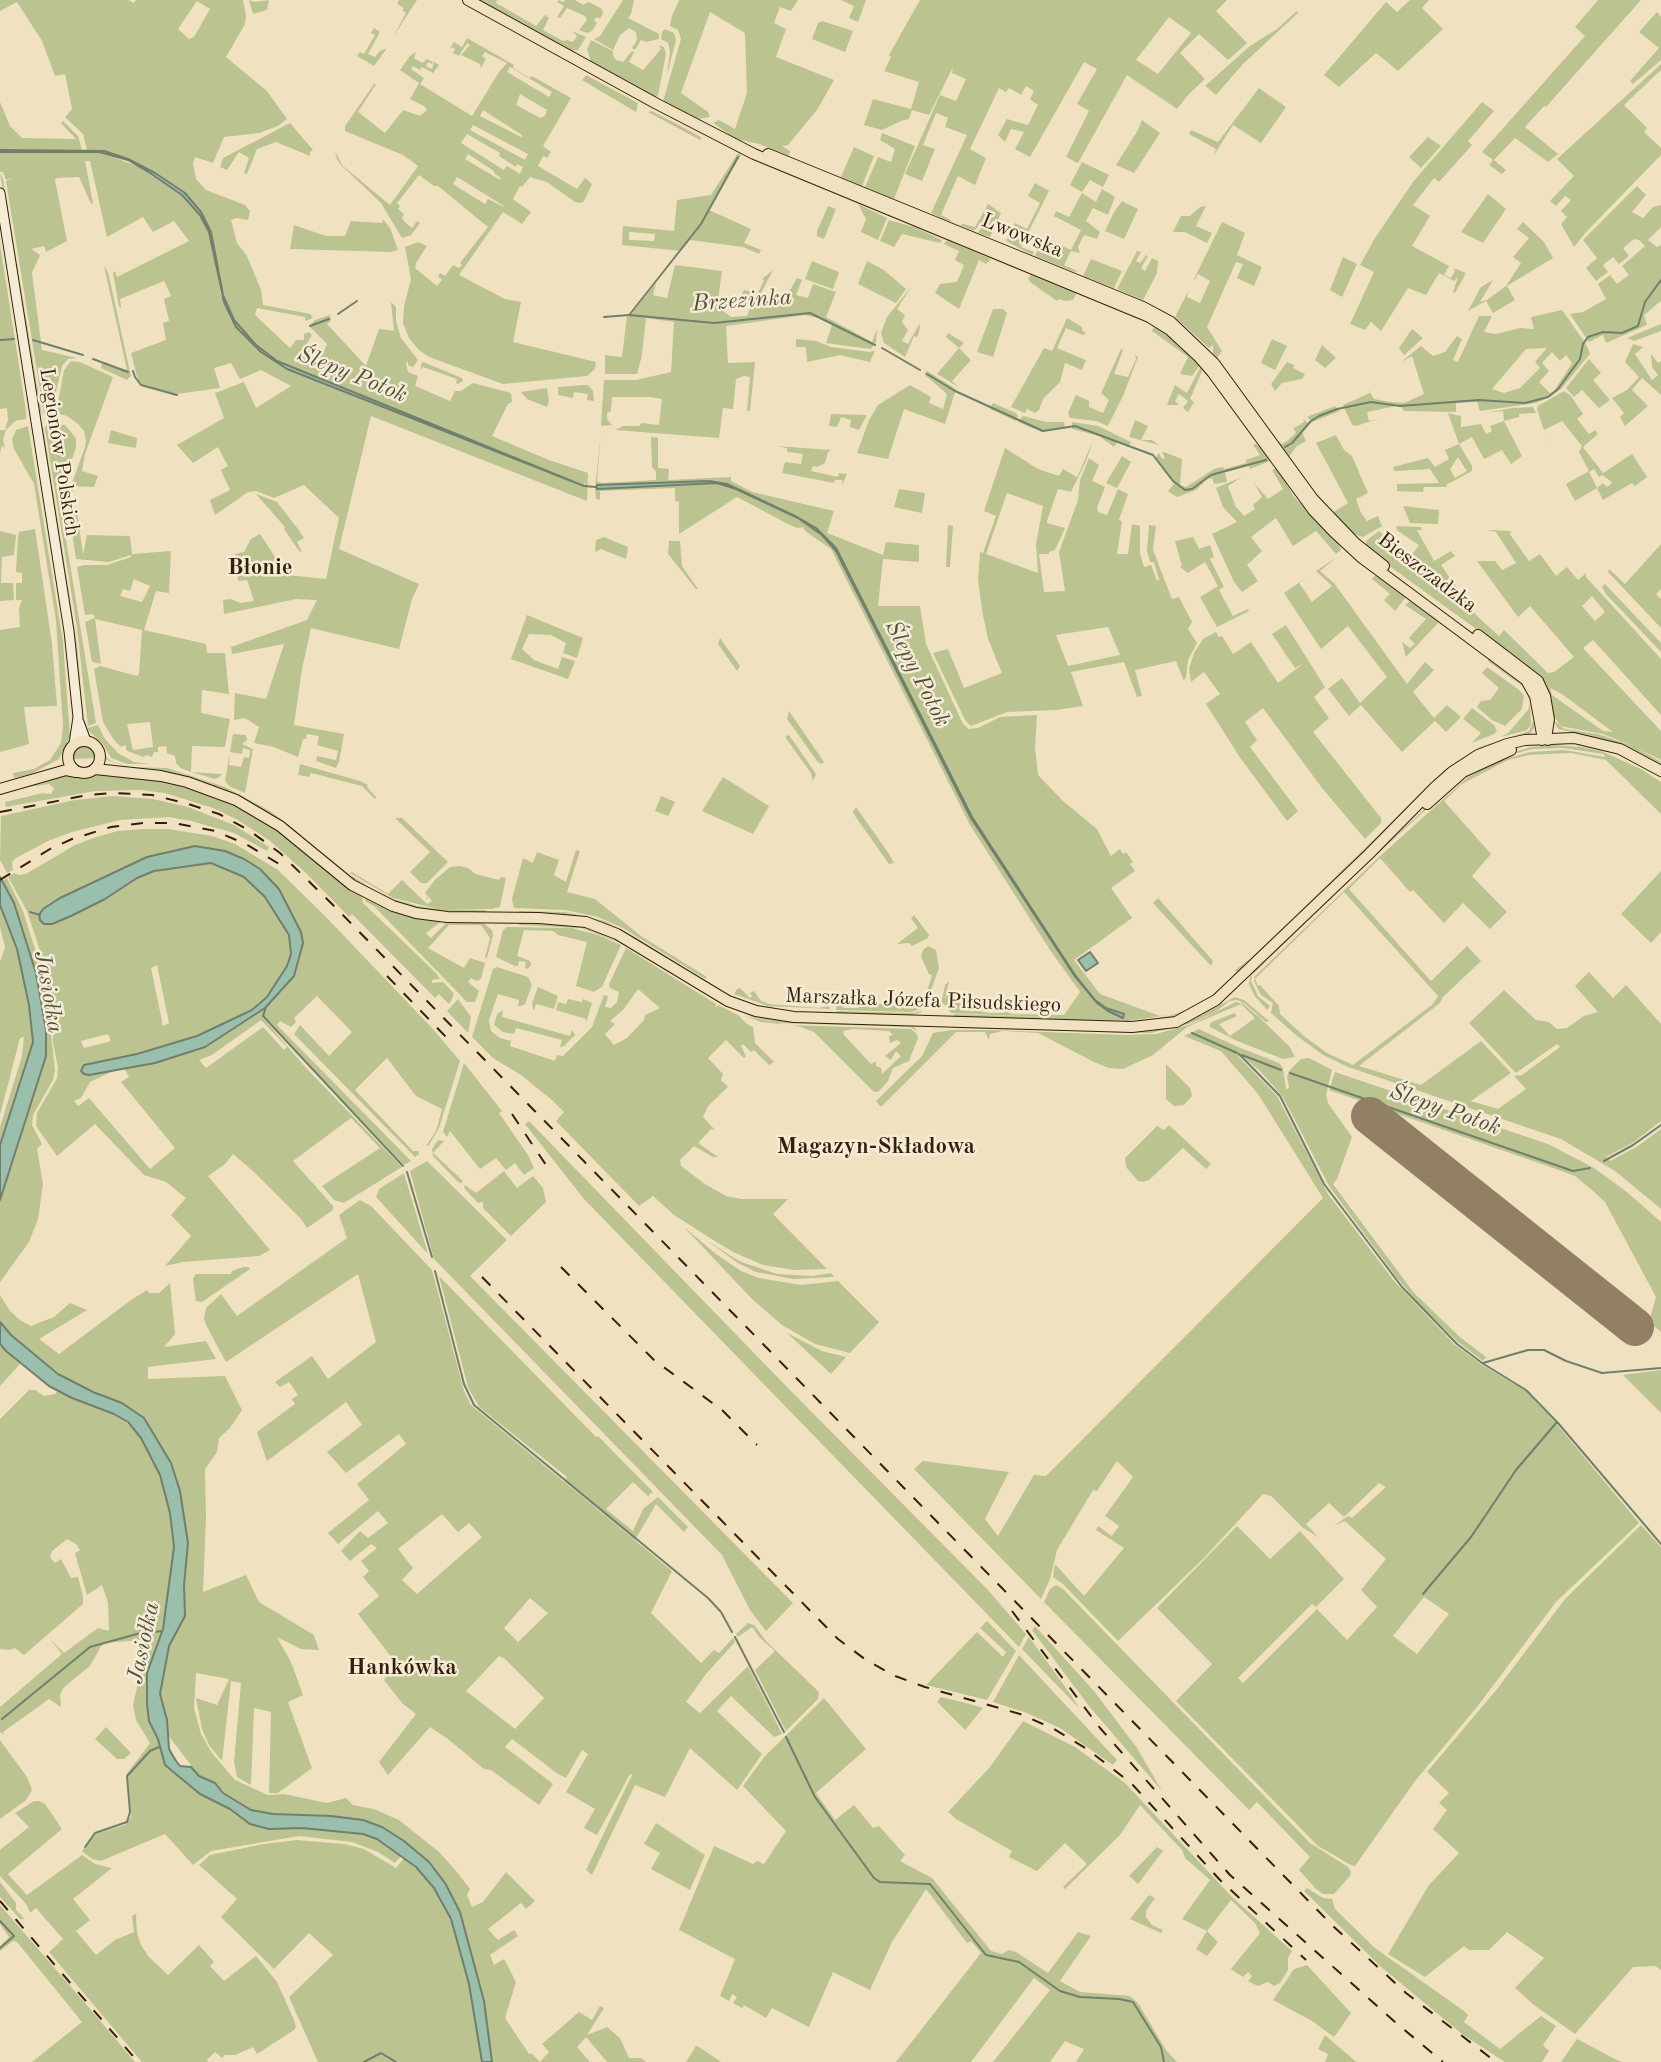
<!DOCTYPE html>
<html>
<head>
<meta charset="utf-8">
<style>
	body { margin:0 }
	canvas { display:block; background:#f0e2c0 }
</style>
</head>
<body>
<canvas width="1661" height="2062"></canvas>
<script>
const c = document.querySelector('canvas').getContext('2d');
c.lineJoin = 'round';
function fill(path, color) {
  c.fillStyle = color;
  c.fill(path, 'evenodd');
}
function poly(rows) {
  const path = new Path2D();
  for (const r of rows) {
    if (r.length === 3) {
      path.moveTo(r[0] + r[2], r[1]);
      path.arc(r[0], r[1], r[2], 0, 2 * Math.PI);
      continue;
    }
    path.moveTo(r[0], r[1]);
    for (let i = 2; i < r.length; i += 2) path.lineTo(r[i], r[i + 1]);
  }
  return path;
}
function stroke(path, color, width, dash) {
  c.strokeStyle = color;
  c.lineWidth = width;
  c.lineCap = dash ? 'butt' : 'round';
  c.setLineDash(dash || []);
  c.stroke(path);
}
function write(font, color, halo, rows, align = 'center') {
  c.font = font + ' "Old Standard TT",serif';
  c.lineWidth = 5;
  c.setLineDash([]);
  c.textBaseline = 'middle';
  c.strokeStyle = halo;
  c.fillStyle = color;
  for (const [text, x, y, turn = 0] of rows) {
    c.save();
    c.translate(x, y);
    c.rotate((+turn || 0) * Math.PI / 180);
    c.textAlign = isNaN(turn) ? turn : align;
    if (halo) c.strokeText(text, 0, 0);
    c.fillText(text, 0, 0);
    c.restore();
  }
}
fill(poly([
	[0,0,128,0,134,3,136,0,243,0,246,16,245,24,226,57,267,91,287,119,278,126,259,133,224,137,213,163,195,157,193,163,196,179,206,190,245,205,250,211,248,220,237,218,231,220,237,243,247,256,261,290,263,305,310,314,313,318,305,321,305,317,257,308,255,315,290,348,296,340,304,340,304,334,309,332,312,335,306,345,323,353,327,344,309,326,315,320,330,315,331,321,327,324,366,366,379,329,394,331,391,303,375,301,392,303,396,307,396,321,401,338,418,360,413,367,408,365,408,361,406,364,408,372,418,376,415,386,450,401,455,391,461,391,473,383,511,393,512,402,508,404,492,436,549,460,588,473,587,501,371,416,339,549,419,584,412,599,399,649,311,628,302,669,294,725,344,734,339,762,336,768,316,761,317,756,336,760,338,751,317,745,319,736,307,734,306,739,303,739,298,757,274,747,254,743,259,727,245,718,234,720,235,693,266,699,284,644,232,654,231,647,307,620,317,600,296,599,224,614,223,600,230,599,241,603,254,601,247,580,238,581,235,554,244,552,251,539,260,534,287,575,326,579,339,518,304,485,274,498,256,491,248,492,215,515,210,500,230,490,221,470,228,466,218,447,193,463,177,445,224,418,215,393,244,382,256,408,291,386,261,370,240,379,231,363,214,368,220,388,177,394,146,387,138,381,131,353,166,340,163,323,169,321,164,299,171,296,164,281,120,299,121,308,119,307,113,273,115,271,117,277,189,241,174,221,153,232,143,217,107,237,90,161,85,161,93,203,91,204,79,177,57,178,55,180,67,241,46,252,44,246,31,249,40,255,32,273,42,350,77,358,68,359,62,366,52,409,46,417,44,414,6,181,13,178,6,180,3,172,0,172,0,152,99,152,137,166,182,195,200,215,209,232,221,295,234,324,250,342,287,369,584,486,584,489,586,481,584,485,293,370,277,361,256,345,234,321,223,295,211,232,190,199,155,173,128,159,104,151,0,150,0,102,10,126,22,138,76,139,61,123,63,121,78,136,82,150,87,150,83,134,65,117,72,109,65,74,55,76,42,41,17,2,0,11],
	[197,1,210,9,194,37,189,39,178,29],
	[249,0,255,2,269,0,267,10,253,14],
	[399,0,417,0,393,37,406,13,402,10,404,8,397,4],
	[480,0,497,0,496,3,536,26,545,15,549,18,543,30,563,41,567,40,573,42,577,36,572,31,586,37,578,50,572,51],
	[559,0,563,2,565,0,575,0,583,5,589,2,602,9,603,13,600,19,597,17,594,20,597,23,592,31,587,33,579,30,587,20,585,16,567,8,560,18,557,17,564,6,557,2],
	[623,0,634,0,631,14,628,18,659,34,659,39,646,42,641,40,635,50,632,48,637,40,636,32,629,28,620,35,613,50,594,39,600,36],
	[679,0,798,0,791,11,780,7,774,23,786,29,776,57,834,80,817,110,788,145,782,146,790,151,789,156,759,144,736,139,713,123,719,120,735,129,747,93,745,33,710,12,681,93,708,112,710,117,697,119,663,101,681,39,678,30,670,26,672,16],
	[841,0,866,0,858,22,849,18,854,6],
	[920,0,1227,0,1216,11,1247,43,1228,60,1199,34,1180,53,1205,79,1188,95,1177,109,1127,75,1078,163,1066,157,1089,111,1077,104,1097,69,1084,62,1030,157,1015,149,1024,132,1011,129,1005,142,998,135,1007,119,1028,125,1038,105,1030,99,1034,91,1026,86,1021,95,1009,88,1006,92,999,88,970,149,986,158,975,185,958,176,941,215,951,220,950,222,931,213,967,135,945,127,948,118,936,113,923,145,935,149,922,181,905,174,940,95,956,101,966,79,952,73,953,67,929,115,912,110,909,119,901,121,882,130,864,125,873,99,911,109,919,82,884,71,891,57,889,55],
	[1169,17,1191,33,1158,74,1136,60],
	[1410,0,1429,0,1422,8,1443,29,1398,71,1376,53,1339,87,1324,75,1386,2,1397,12],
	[1598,0,1641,0,1546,107,1544,106,1525,127,1558,154,1548,162,1515,138,1494,160,1506,170,1502,174,1489,165,1493,160,1482,152,1585,36,1575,27],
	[1297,11,1298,13,1243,64,1216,95,1205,86,1250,46,1277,29],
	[1657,12,1661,17,1661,60,1633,84,1630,81,1659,48,1639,32],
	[822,21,853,31,845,52,812,39,818,23],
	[374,28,380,32,368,54,375,57,380,51,387,48,374,66,338,45,357,56,360,52,364,54,375,35,371,33],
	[665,29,674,33,676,40,667,75,670,51,668,43,661,39,662,32],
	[467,38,514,65,513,68,530,78,532,76,571,98,543,146,551,152,547,158,543,156,538,166,577,189,585,178,592,184,584,201,581,203,575,202,547,182,530,177,522,187,520,186,513,199,531,212,522,224,503,212,459,275,505,299,521,302,513,342,596,362,595,369,587,376,503,384,429,357,419,350,409,338,403,323,404,306,411,279,405,247,418,242,427,246,416,263,415,268,437,286,442,280,438,276,440,273,445,276,453,265,459,268,462,265,460,263,488,227,438,186,434,186,419,175,397,203,400,206,398,209,404,214,402,218,406,223,412,228,417,221,420,223,411,235,402,238,381,203,341,165,337,159,335,151,343,166,390,205,418,166,403,155,345,131,345,126,374,84,376,84,358,112,385,133,403,110,420,116,427,110,424,106,410,99,419,83,400,70,410,56,416,52,414,58,422,63,427,59,433,62,432,64,428,62,426,66,432,69,434,62,439,65,433,73,422,67,420,70,413,66,411,69,424,78,420,84,472,116,499,72,507,63,485,52,482,56,486,59,481,68,480,64,461,55,470,45,467,43,459,56,453,53,455,49,452,47,449,50,454,42,462,47],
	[510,67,552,92,549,97,507,72],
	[520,94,547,110,545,116,540,118,516,105],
	[483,110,522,135,523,138,480,116],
	[473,125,528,154,525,160,470,130],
	[467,134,500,153,499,156,516,167,517,164,523,167,520,174,507,166,504,170,461,143],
	[468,154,494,171,494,173,501,178,500,180,465,159],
	[457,177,504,206,504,207,488,199,485,204,453,184],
	[591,40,613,51,613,56,617,61,618,60,623,62,632,51,634,52,629,62,643,70,661,49,659,45,664,47,666,54,658,95,655,97,591,62,587,49],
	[1661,64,1661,70,1624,105,1647,128,1644,132,1661,148,1661,155,1587,231,1574,247,1561,224,1567,217,1561,211,1571,200,1565,196,1556,206,1550,201,1574,176,1557,159],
	[586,75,638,103,636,112,582,80],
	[1259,88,1286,107,1261,143,1233,125,1214,155,1216,149,1189,134,1191,130,1218,142],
	[1482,102,1494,111,1468,141,1472,145,1439,182,1434,178,1413,205,1430,216,1412,246,1449,266,1444,275,1451,278,1455,271,1453,268,1466,273,1455,293,1453,292,1458,277,1454,281,1439,273,1426,295,1408,288,1381,331,1371,322,1365,330,1350,324,1374,272,1360,265,1375,238,1413,182],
	[652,111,701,137,702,138,700,140,648,112],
	[1142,120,1160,133,1134,173,1116,165,1138,130],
	[290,123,313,150,310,152,310,156,276,142,257,149,247,174,244,173,249,158,239,152,227,170,220,167,223,158],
	[882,133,915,146,894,199,865,187,878,157,891,162,895,149,880,140],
	[1428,137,1441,146,1421,168,1409,157],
	[854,147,874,156,862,186,841,177],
	[738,153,741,155,709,210,751,229,744,243,761,250,759,254,743,247,690,240,681,251,622,245,623,226,674,231,677,200,711,195],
	[629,232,655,234,654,241,629,240],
	[1082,162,1109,175,1103,187,1090,180,1082,192,1070,185],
	[0,173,3,179,42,415,38,410],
	[1035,183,1049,191,1021,247,1034,252,1032,255,1006,241,1015,223,1027,229,1040,203,1028,196],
	[1637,186,1646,195,1632,212,1643,218,1653,207,1661,205,1661,227,1648,240,1657,247,1661,245,1661,301,1644,315,1647,325,1606,343,1603,335,1589,342,1570,314,1583,312,1606,299,1598,284,1610,275,1617,284,1629,275,1622,266,1645,246,1639,240,1634,239,1623,248,1629,256,1619,264,1613,257,1603,265,1608,272,1596,281,1586,268,1597,258,1583,240],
	[1102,189,1115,197,1108,215,1093,208,1086,221,1100,232,1097,239,1084,235,1078,247,1080,253,1071,251,1064,265,1077,271,1075,272,1035,256,1044,237,1071,250,1081,230,1054,216,1056,211,1069,217,1082,193,1096,202],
	[1488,194,1506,209,1483,243,1461,232],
	[1122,201,1138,209,1124,239,1105,231,1114,212],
	[858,204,887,218,878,240,861,232,866,219],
	[988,204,1001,213,990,237,978,233,983,225,981,223,974,231,960,225,963,224,975,227],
	[828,206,836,209,824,239,817,236,817,231],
	[1206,206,1196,226,1212,233,1207,243,1185,232,1173,232,1181,216,1190,216,1200,207],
	[383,219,390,228,398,250,391,252,290,249,294,225,326,236,345,236,351,221,382,223],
	[889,220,917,228,942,240,940,243,902,234,894,247,880,241],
	[1222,222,1245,233,1237,255,1262,267,1254,286,1237,278,1243,264,1236,262,1207,327,1222,351,1217,358,1213,353,1213,345,1209,348,1175,317,1189,290,1187,297,1200,303,1210,281,1198,274,1194,281,1194,279],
	[1523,222,1544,242,1553,258,1507,286,1515,300,1493,313,1486,301,1468,311,1481,287,1493,280,1480,302,1487,300,1506,286,1521,263,1513,257,1529,238,1517,229],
	[947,240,991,259,986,264,979,260,959,309,935,293,940,284,957,282,964,265,955,260,959,251,944,244],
	[0,244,26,411,26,419,15,421,6,430,3,440,5,449,2,445,0,453,0,430,5,430,8,419,7,408,0,409],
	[1137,251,1141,252,1136,261,1140,263,1146,255,1148,256,1141,268,1145,271,1152,258,1158,261,1157,273,1143,300,1117,289],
	[1343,257,1357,264,1342,297,1330,290],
	[1091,259,1122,271,1114,288,1083,276],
	[812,261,839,272,833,289,805,279],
	[867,261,884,270,906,289,896,303,858,284],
	[675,265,722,271,718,300,722,310,731,317,747,316,751,305,739,301,744,290,758,293,764,280,762,279,773,270,761,293,780,301,784,301,797,278,802,280,796,295,808,298,813,284,836,292,826,317,872,342,877,329,876,342,871,349,826,343,832,325,822,319,805,315,726,326,728,363,755,362,750,411,747,411,750,377,744,376,736,379,733,409,723,408,719,438,615,430,623,426,640,426,641,423,659,425,662,399,651,397,612,397,611,411,607,413,607,419,612,425,601,426,604,380,636,380,671,372,674,322,646,318,642,355,637,374,605,374,605,355,622,357,627,316,629,317,656,283,653,295,667,298],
	[104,266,108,272,131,376,127,380,101,368,102,363,127,370],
	[1031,275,1056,285,1077,292,1073,300,1066,301,1059,299,1057,301,1030,282,1028,278],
	[912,286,897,309,905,315,902,322,908,330,902,341,908,344,920,323,919,333,917,337,914,336,905,357,884,343,881,333,887,317],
	[993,309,1003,309,1007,313,993,357,977,352],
	[1562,310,1586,344,1590,354,1561,389,1550,397,1536,403,1480,411,1477,402,1456,403,1456,412,1404,411,1401,407,1396,406,1367,412,1369,421,1381,418,1356,426,1352,425,1343,405,1370,393,1367,387,1374,399,1390,402,1404,403,1424,394,1412,356,1401,362,1421,346,1433,356,1445,352,1457,336,1462,339,1453,360,1458,362,1479,316,1492,316,1484,332,1496,334,1520,328,1534,329,1531,317],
	[1547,348,1535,362,1540,368,1520,388,1504,393,1492,389,1526,349],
	[1552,352,1560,361,1566,355,1572,363,1554,391,1550,393,1539,382,1549,371,1542,363],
	[1067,318,1082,327,1082,330,1086,333,1083,335,1066,328,1057,348,1086,360,1082,370,1065,363,1060,382,1043,399,1039,410,1035,413,1027,409,1025,413,1011,407,1044,348,1052,351],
	[1661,324,1661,331,1634,341,1627,338],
	[1154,326,1172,338,1200,365,1192,376,1180,374,1188,357,1152,331],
	[1412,329,1423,338,1404,355,1399,348],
	[948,333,964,343,959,348,971,360,952,381,960,388,937,374,959,348,946,337],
	[796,339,816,341,831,347,869,352,875,351,870,362,840,355,807,362,806,347,796,347],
	[1272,339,1287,346,1275,370,1261,363],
	[1633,344,1643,347,1635,354,1652,380,1658,375,1652,367,1651,354,1658,363,1661,361,1661,395,1642,378,1632,390,1648,406,1625,426,1620,417,1624,413,1612,398,1627,390,1639,377,1625,362],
	[1322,345,1336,358,1325,368,1315,360],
	[1121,349,1123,350,1114,374,1128,377,1136,359,1135,355,1138,357,1123,396,1108,426,1096,421,1070,418,1068,413,1076,395,1089,401,1089,407,1103,413,1109,400,1101,393],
	[1589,359,1601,373,1593,380,1610,400,1599,408,1582,390,1574,397,1566,388],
	[71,361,80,362,113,377,85,454,82,471,98,476,94,487,74,486,70,499,77,511,83,555,87,535,130,536,132,554,171,551,169,593,156,591,144,630,206,644,207,653,225,653,229,694,202,690,201,713,230,719,225,747,192,746,191,772,222,774,218,778,215,779,191,772,181,768,176,763,175,756,167,753,166,746,158,747,158,752,154,752,152,757,147,755,143,757,130,752,126,750,126,745,121,747,114,740,103,722,94,669,100,666,137,676,139,674,142,630,95,619,101,664,92,662,85,622,95,618,93,614,85,615,77,567,84,565,107,565,131,557,131,555,109,562,76,559,67,497,85,447,86,440,84,431,77,423,67,416,56,413,64,370],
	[134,579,150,586,142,602,120,596,123,589,130,591],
	[150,722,153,747,133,750,127,724],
	[423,362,462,378,463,381,458,384,456,383,457,379,423,367,421,370,421,364],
	[1287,362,1294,365,1293,368,1305,374,1302,379,1282,383,1275,391,1271,384],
	[1201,366,1203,369,1190,399,1194,402,1188,412,1183,408,1188,401,1179,394,1175,401,1179,405,1167,405,1175,385,1187,393],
	[927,371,956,389,945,424,904,409,888,459,857,453,869,420,878,405,910,385,931,397,929,403,943,409,947,394,924,374],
	[584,385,588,385,593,391,594,401,587,400,588,394,574,392,573,398,558,395,558,387],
	[547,388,549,401,547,407,527,399,521,392],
	[1564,391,1571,396,1583,414,1577,419,1589,434,1595,430,1598,434,1583,447,1603,473,1632,454,1647,477,1635,486,1632,483,1603,500,1597,488,1575,501,1566,484,1589,471,1579,452,1582,446,1562,421,1544,430,1554,461,1537,409,1538,406],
	[1594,469,1599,477,1602,475,1612,482,1610,485,1607,487,1603,483,1597,488,1589,472],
	[993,403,1016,413,1018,416,1016,421,990,409],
	[1335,406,1340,411,1312,422,1307,417],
	[1533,407,1536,413,1519,414,1519,417,1504,421,1522,456,1511,464,1502,450,1484,459,1472,437,1459,444,1472,466,1472,471,1446,485,1447,487,1424,487,1423,492,1397,491,1397,484,1439,483,1430,469,1394,471,1393,467,1428,458,1435,467,1449,459,1445,450,1459,444,1448,413,1461,416,1461,427,1481,424,1486,434,1492,431,1490,426,1504,421,1503,411,1485,413,1512,408],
	[1458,457,1467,471,1455,478,1450,469],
	[831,414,867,415,859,430,850,427,851,420,841,417,837,427,829,426],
	[1023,416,1046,422,1064,422,1065,428,1042,432,1018,422],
	[1303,419,1309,424,1302,432,1306,441,1297,446,1289,457,1278,441,1282,444,1287,441,1296,433,1292,425,1294,428,1304,422],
	[1135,420,1148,426,1141,440,1152,440,1159,445,1129,437],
	[1072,422,1098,426,1131,442,1129,446,1118,441,1114,447,1099,436,1072,429],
	[47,423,65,425,76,438,76,448,70,465,63,462,62,465,68,469,61,487,60,503,96,723,88,726,77,628,45,429],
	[28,426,63,642,70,737,59,759,31,774,14,778,13,773,34,769,50,760,61,743,63,726,56,621,34,484,14,449,12,439,16,430],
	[43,426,77,644,84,727,71,618,41,431],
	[111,430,137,438,136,448,108,443],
	[601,432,597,481,602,483,656,480,656,472,652,467,651,437,658,438,658,468,669,469,668,480,731,477,731,481,752,492,834,511,827,533,883,555,886,542,919,545,919,562,883,559,878,606,920,606,926,644,963,724,969,729,978,728,1000,717,1037,715,1035,747,1038,775,1063,801,1097,829,1111,856,1120,849,1123,854,1126,852,1133,862,1130,864,1135,871,1111,888,1132,918,1074,960,1100,994,1160,1016,1169,1015,1142,1019,1127,1021,1093,1019,1135,1022,1169,1016,1195,1007,1166,1019,1135,1023,953,1017,954,1014,1069,1018,951,1013,944,1004,941,1005,945,985,949,981,944,1003,947,993,966,1009,989,1013,1004,1013,1005,1011,1012,1014,1064,1015,1080,992,1050,950,970,825,831,549,805,531,803,527,797,528,786,523,737,497,679,534,679,502,675,501,675,488,600,491,600,500,596,499,595,489],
	[709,481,727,484,741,490,797,517,812,526,736,489,717,483,597,489,602,486],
	[816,529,838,551,917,709,836,550],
	[1336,435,1344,450,1352,456,1368,493,1356,499,1361,513,1367,521,1378,516,1382,526,1363,537,1353,534,1332,513,1348,503,1316,443],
	[1094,439,1086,461,1071,492,1058,489,1047,521,1047,523,1065,528,1055,550,1049,552,1049,554,1039,554,1044,592,1065,591,1059,552,1078,500,1080,480,1089,458,1099,465,1092,481,1105,487,1097,508,1098,512,1107,515,1118,489,1128,494,1119,520,1122,521,1117,554,1128,554,1132,524,1140,526,1140,554,1144,567,1151,565,1157,581,1159,579,1154,562,1150,562,1147,551,1149,525,1156,526,1153,550,1172,599,1179,597,1192,622,1188,629,1197,643,1188,660,1186,677,1184,681,1176,661,1135,670,1142,696,1137,697,1124,662,1071,672,1083,706,1056,710,1007,712,971,726,965,720,933,653,948,649,964,688,1002,673,988,639,982,610,978,579,980,552,983,553,996,516,984,511,1005,448,1038,469,1059,476,1063,469,1077,477],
	[1007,493,1043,506,1036,544,1038,573,986,554],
	[1108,627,1120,655,1068,666,1056,635],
	[1255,444,1259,445,1270,461,1250,469,1249,466,1225,472,1227,482,1214,484,1212,478,1207,479,1196,490,1177,497,1168,491,1174,484,1155,458,1159,453,1162,459,1165,458,1162,452,1164,452,1182,459,1180,485,1186,487,1214,469,1223,467,1224,469,1246,463,1246,460,1260,455,1253,445],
	[776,446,831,450,828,452,825,463,817,467,813,466,811,471,838,477,839,473,847,474,842,485,842,480,835,480,834,483,782,473,785,462,801,464,803,454,787,452,787,448],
	[1122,456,1131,462,1117,488,1106,483],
	[1277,468,1294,497,1339,544,1341,550,1336,554,1316,531,1293,546,1276,518,1251,537,1262,551,1247,565,1258,581,1242,592,1234,582,1212,534,1237,522,1223,507,1216,488,1242,477,1228,486,1236,507,1244,516,1255,509,1253,505,1262,497,1254,483,1268,499,1283,489,1272,470],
	[899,489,925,493,922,513,894,507],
	[256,494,277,502,298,529,304,538,297,542,302,552,299,551,284,529,285,527],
	[1403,506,1439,510,1438,524,1410,523],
	[948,525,953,526,950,567,946,567],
	[1398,526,1421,527,1422,530,1417,530,1434,561,1451,551,1455,556,1441,565,1477,616,1499,636,1504,630,1548,673,1554,672,1574,657,1530,606,1518,617,1477,561,1495,561,1502,570,1516,563,1496,532,1487,530,1510,531,1512,533,1509,533,1529,561,1540,554,1556,576,1567,567,1578,580,1586,573,1586,577,1661,659,1661,715,1593,640,1583,648,1661,731,1661,760,1637,748,1661,762,1661,766,1638,752,1614,742,1558,729,1553,720,1564,729,1598,734,1633,746,1603,734,1560,726,1555,717,1552,717,1535,672,1373,554,1366,546,1366,541,1379,531,1409,559,1419,545,1398,531,1396,527],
	[1592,596,1605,612,1595,621,1582,606],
	[1550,688,1562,694,1613,732,1603,731,1552,695],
	[35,529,52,644,57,706,24,707,29,744,0,752,0,630,20,627,19,608,22,600,16,600,16,583,22,583,22,573,16,572,18,537,19,532],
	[0,531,16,535,14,555,2,557,1,583,13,583,14,600,0,601],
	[604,537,628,547,626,559,601,549,595,552,596,540],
	[1193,537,1199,549,1210,545,1214,557,1210,559,1224,587,1219,590,1233,616,1248,609,1249,611,1217,627,1200,597,1218,586,1205,562,1188,573,1180,567,1182,566,1175,541],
	[669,541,680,541,682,566,698,589,696,589,668,554],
	[1661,544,1661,589,1656,594,1661,599,1661,628,1608,572,1609,569,1625,584],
	[1337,557,1320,571,1334,583,1407,684,1425,662,1434,670,1413,692,1434,718,1447,705,1461,717,1446,732,1435,721,1402,752,1361,705,1349,716,1328,689,1342,678,1360,703,1387,677,1348,626,1321,649,1284,593,1311,574,1299,583,1312,602,1332,586,1316,571],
	[1376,575,1406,597,1395,611,1384,600,1390,594,1372,579],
	[1605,584,1661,643,1661,652,1606,594,1602,587],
	[1410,601,1439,622,1406,657,1402,642,1410,648,1415,644,1409,638,1426,619,1405,605],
	[527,615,583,638,577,658,563,653,566,643,551,635,529,634,522,649,534,660,558,669,562,657,575,661,568,679,511,659],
	[1286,625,1325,687,1314,697,1329,718,1313,732,1381,818,1381,823,1365,839,1322,788,1263,708,1245,722,1257,740,1250,747,1298,811,1287,821,1239,756,1206,704,1220,694,1204,672,1191,682,1189,669,1194,653,1203,639,1216,632,1219,637,1222,636,1233,654,1251,642,1278,683,1304,663,1295,668,1272,634],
	[720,638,740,666,737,671,718,644],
	[1487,658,1523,685,1529,695,1530,702,1531,725,1527,730,1501,737,1508,733,1528,710,1530,702,1525,688,1489,662],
	[1487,667,1518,689,1524,695,1522,709,1505,726,1492,720,1477,707,1481,701,1490,700,1499,688,1482,673],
	[1472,708,1494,725,1497,731,1494,734,1472,743,1481,733,1463,719],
	[789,711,824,762,821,764,817,761,787,719],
	[1533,722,1535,722,1534,728,1529,735,1504,741,1387,830,1241,971,1234,971,1250,959,1287,924,1445,770,1480,747,1529,731],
	[98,725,105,739,118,753,134,762,149,764,127,764,111,758,103,744,88,730,88,728],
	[87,733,98,742,103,748,105,756,111,761,129,767,167,768,225,787,270,811,304,837,262,809,215,787,194,779,131,768,109,761,105,758,100,746],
	[233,734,246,735,247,740,242,744,253,749,245,793,229,786,225,781],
	[243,748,250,750,249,758,244,757,241,767,229,765,230,752,242,754],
	[789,735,816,774,813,781,811,773,785,737],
	[84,745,94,749,96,758,73,759,76,749],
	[1553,745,1581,747,1601,751,1641,769,1661,782,1661,814,1606,760,1571,753,1529,755,1508,760,1462,784,1444,801,1491,854,1472,876,1507,912,1490,929,1463,903,1444,923,1413,890,1410,892,1380,858,1349,889,1431,981,1467,946,1481,961,1443,997,1440,1003,1359,1066,1421,1085,1481,1041,1511,1073,1471,1101,1498,1109,1526,1089,1514,1076,1522,1075,1560,1047,1557,1044,1516,1073,1469,1023,1504,990,1536,1020,1549,1022,1557,1029,1567,1028,1584,1016,1598,1012,1575,986,1589,972,1613,998,1626,985,1661,1024,1661,1121,1634,1142,1606,1157,1610,1161,1638,1146,1661,1129,1661,1209,1615,1171,1561,1139,1348,1067,1323,1055,1297,1036,1271,1013,1273,1003,1261,995,1254,981,1255,976,1379,857,1467,778,1496,762,1530,752,1564,750,1605,757,1604,754,1563,748,1532,749,1502,757,1470,773,1441,796,1376,855,1252,975,1251,981,1258,996,1270,1006,1267,1010,1254,995,1249,984,1250,977,1256,969,1375,854,1458,779,1497,757,1531,747],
	[1344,892,1438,996,1433,1004,1353,1065,1327,1053,1304,1036,1280,1014,1279,1006,1260,985,1258,986,1255,979],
	[300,764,360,781,368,785,367,787,376,797,375,799,362,786,311,773,309,777,298,775],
	[99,772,163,781,196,789,233,804,281,832,362,897,363,903,436,973,440,979,432,980,432,983,443,982,447,986,454,994,451,1001,449,1004,439,994,435,998,352,914,349,917,307,874,269,840,236,819,213,808,165,793,140,790,95,791,6,807,5,802,43,793,51,794,54,788,49,784,21,788,64,773,88,777],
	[723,777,769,806,753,834,702,811],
	[112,796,153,799,188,807,234,825,269,847,267,851,234,833,191,821,169,817,120,820,72,832,48,841,16,858,12,862,13,870,7,873,0,860,1,816,75,800],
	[661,796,675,802,668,816,655,811],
	[856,807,889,854,894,863,889,864,855,816,853,812],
	[395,818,402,818,448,862,427,883,421,883,410,872,430,852],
	[143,829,168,829,212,836,235,844,278,870,325,916,432,1028,460,1061,439,1128,429,1145,426,1146,436,1131,442,1109,416,1096,387,1058,355,1090,413,1151,419,1151,419,1154,415,1157,294,1034,300,1025,329,1056,352,1032,317,996,294,1018,296,1022,291,1027,280,1021,277,1025,411,1161,404,1165,265,1017,263,1018,306,1068,402,1167,344,1203,334,1200,322,1186,380,1148,351,1118,293,1161,333,1206,333,1210,307,1228,301,1219,253,1171,233,1154,225,1164,208,1176,270,1250,259,1256,183,1262,165,1266,191,1236,171,1215,186,1198,166,1182,144,1175,95,1124,57,1156,36,1126,37,1113,57,1078,58,1067,53,1043,53,1016,48,983,42,957,27,911,8,877,14,873,19,875,26,874,75,845,96,837,118,831],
	[195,846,225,851,244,859,301,932,303,943,294,976,265,1008,250,1019,177,1057,124,1068,129,1077,121,1082,175,1148,150,1169,89,1098,78,1106,74,1101,81,1098,90,1082,118,1069,103,1073,84,1065,137,1054,197,1036,252,1010,267,997,287,966,291,954,289,935,265,897,253,884,244,877,211,863,154,871,137,878,105,899,71,916,43,909,60,898,147,857],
	[157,965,169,1023,163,1026,151,968],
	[261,1020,287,1047,284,1050,263,1027,206,1068,199,1060,212,1055],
	[108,1034,111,1041,84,1048,81,1041],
	[576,850,580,851,567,892,595,899,641,936,707,977,705,979,623,928,598,917,565,910,514,908,512,899,523,858,533,863,537,852,559,860,554,875,566,882],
	[460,866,468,868,475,874,499,880,501,877,506,878,500,907,492,909,446,909,486,910,486,913,447,912,414,908,385,899,351,878,352,876,374,890,393,899,418,906,438,909,393,898,350,873,352,872,388,894,402,880,427,904,432,901,429,897,425,900,428,896,425,893,434,881,450,867],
	[1661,871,1661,932,1651,943,1621,914],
	[7,878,23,911,45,980,55,1070,53,1080,33,1115,32,1125,42,1144,37,1149,43,1184,38,1219,29,1242,0,1282,0,1200,46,1056,46,1030,40,986,14,903,2,881],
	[364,898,393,912,442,921,426,933,431,938,447,922,482,922,492,930,493,935,487,958,485,958,490,938,481,925,449,925,428,948,464,968,470,958,485,963,481,979,477,981,471,978,468,982,479,991,475,1002,467,1002,374,906,366,902],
	[1158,898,1213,961,1211,966,1153,903],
	[0,905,17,949,29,1005,33,1042,0,1145,0,1127,22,1056,24,1037,20,1038,0,1115,0,962,5,947,0,927],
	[518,911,565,912,605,921,639,939,704,980,625,933,599,921,571,915,522,913],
	[914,915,929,935,928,938,912,946,909,943,897,944,918,928,911,918],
	[519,923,581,926,595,930,619,940,621,943,581,928,519,925],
	[507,927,572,928,598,935,621,945,602,987,594,992,576,986,587,942,558,935,553,931,524,930,517,956,530,961,531,965,528,969,525,968,526,962,519,961,518,966,515,966,496,957,503,930],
	[928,946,936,950,939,968,927,1001,921,1009,912,1012,836,1010,837,999,844,1008,858,1008,864,1004,885,1004,893,999,898,999,899,1001,907,999,907,1003,912,1003,913,999,925,998,932,975,929,974,921,957,923,950],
	[626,948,716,1004,716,1008,718,1005,738,1015,747,1024,753,1027,755,1043,774,1062,769,1065,754,1050,751,1052,743,1044,741,1046,746,1056,744,1058,726,1040,708,1058,723,1074,721,1080,728,1087,708,1106,703,1117,715,1130,711,1129,698,1143,718,1157,713,1157,694,1146,680,1160,681,1166,705,1184,726,1196,741,1199,788,1199,773,1214,827,1269,794,1270,763,1265,733,1252,710,1238,674,1215,653,1196,639,1206,556,1121,564,1112,552,1100,521,1075,493,1058,472,1037,493,969,497,967,528,977,532,985,525,1004,521,1006,518,1006,519,1000,498,994,489,1020,491,1031,500,1038,511,1041,510,1046,555,1061,557,1055,563,1056,592,1027,604,995,608,996,605,1007,611,1008,617,1002,619,992,610,988,609,984],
	[638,989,660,1008,645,1015,644,1020,627,1038,614,1045,605,1034,615,1024,610,1021,623,1010],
	[538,987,558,996,554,1009,536,1004,534,1010,533,1009,532,1003],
	[740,988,750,998,752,996,750,993,754,991,761,1001,769,1004,818,1008,829,1006,830,1009,768,1006,734,994,737,989],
	[1235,997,1244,1000,1269,1021,1266,1022,1245,1004,1237,1000,1229,1001,1217,1011,1192,1023,1151,1033,953,1028,953,1026,1125,1032,1155,1030,1189,1021],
	[458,999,471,1017,468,1033,447,1011],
	[568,999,582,1002,583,999,592,1003,586,1023,586,1019,556,1010,558,1002,566,1004],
	[1236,1002,1243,1004,1259,1017,1290,1047,1295,1057,1283,1059,1237,1041,1210,1027,1210,1023,1234,1013,1237,1016,1219,1024,1230,1036,1255,1018,1241,1004,1187,1027,1153,1055,1123,1069,1109,1068,1094,1062,1038,1033,1003,1031,990,1034,989,1040,985,1032,956,1032,881,1107,876,1101,922,1056,933,1033,951,1030,992,1030,1125,1035,1156,1034,1192,1024],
	[503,1010,502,1017,570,1036,572,1030,575,1035,564,1046,560,1047,562,1040,516,1028,514,1034,503,1032,494,1025,497,1014],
	[836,1011,913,1013,921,1011,922,1012,910,1016,840,1014],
	[743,1013,785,1020,908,1025,914,1027,917,1031,910,1027,778,1023,753,1017],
	[745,1016,787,1025,911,1029,917,1034,918,1038,909,1061,893,1068,888,1081,878,1092,874,1092,814,1032,798,1026,761,1022],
	[853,1029,889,1031,893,1035,889,1036,890,1043,897,1040,901,1043,885,1056,891,1060,896,1051,901,1056,882,1074,881,1068,876,1066,876,1061,871,1064,844,1035,843,1031],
	[1199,1029,1238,1047,1279,1063,1283,1068,1286,1089,1289,1088,1287,1077,1289,1071,1301,1059,1309,1058,1332,1070,1326,1095,1328,1103,1352,1137,1337,1179,1333,1184,1414,1293,1461,1338,1486,1357,1483,1361,1458,1342,1421,1306,1397,1278,1329,1186,1283,1097,1261,1072,1245,1058,1238,1056,1277,1096,1328,1194,1394,1281,1454,1344,1482,1365,1526,1391,1555,1422,1639,1523,1556,1602,1477,1707,1415,1781,1355,1866,1351,1865,1318,1846,1176,1701,1212,1664,1157,1608,1237,1526,1270,1559,1300,1531,1344,1579,1316,1607,1312,1604,1238,1678,1243,1683,1317,1609,1347,1640,1377,1607,1361,1590,1386,1559,1345,1521,1334,1526,1348,1516,1352,1518,1386,1487,1379,1483,1344,1517,1329,1503,1306,1524,1319,1538,1302,1527,1271,1496,1263,1494,1204,1558,1118,1641,1063,1584,1053,1577,1055,1564,1084,1596,1124,1548,1096,1530,1098,1526,1112,1536,1119,1526,1105,1516,1133,1477,1117,1461,1097,1491,1093,1490,1057,1550,1050,1579,1041,1599,914,1469,923,1461,1009,1472,985,1519,998,1536,1034,1475,1046,1476,1323,1198,1258,1094,1221,1051,1184,1036],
	[1424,1597,1449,1614,1417,1654,1393,1636],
	[464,1063,502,1111,499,1113,528,1155,534,1168,524,1175,515,1163,506,1170,496,1158,480,1169,450,1131,447,1137,443,1132],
	[1166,1064,1190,1088,1192,1096,1184,1105,1174,1106,1166,1099],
	[1335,1072,1548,1144,1594,1168,1627,1192,1661,1222,1661,1332,1649,1322,1656,1297,1605,1202,1593,1191,1575,1176,1556,1169,1329,1090],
	[529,1121,786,1386,987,1589,1026,1634,1019,1647,584,1199,525,1124],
	[1169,1125,1211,1164,1206,1169,1183,1148,1149,1180,1143,1182,1138,1181,1126,1167,1125,1158,1157,1126,1164,1130],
	[438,1140,444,1141,433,1153,463,1181,462,1183,458,1182,433,1156,432,1149],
	[427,1161,507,1240,470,1276,793,1603,766,1631,750,1610,722,1555,434,1259,410,1171],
	[504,1171,517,1188,533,1176,543,1188,546,1202,511,1236,483,1208,483,1202,478,1203,464,1188,465,1185,476,1193],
	[404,1173,428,1254,376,1197,379,1189],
	[360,1200,371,1206,432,1270,464,1391,471,1405,672,1571,651,1613,701,1663,714,1650,719,1653,733,1638,735,1642,706,1674,686,1702,700,1713,748,1666,782,1734,774,1737,731,1696,717,1711,762,1754,737,1790,690,1748,665,1797,635,1785,592,1875,586,1870,632,1775,630,1774,597,1835,584,1828,595,1809,566,1792,588,1754,582,1750,566,1778,558,1774,512,1739,505,1747,553,1784,539,1805,491,1770,484,1769,448,1739,430,1727,388,1775,379,1762,416,1714,402,1703,384,1680,396,1663,358,1614,379,1596,363,1577,369,1571,361,1561,377,1548,371,1544,350,1561,341,1551,360,1531,368,1538,388,1523,378,1511,338,1544,328,1533,369,1500,357,1484,406,1444,399,1434,346,1473,327,1452,362,1425,346,1402,267,1461,257,1432,295,1404,292,1399,298,1395,289,1382,280,1387,275,1382,312,1356,328,1379,376,1342,358,1274,226,1362,206,1325,204,1319,206,1308,221,1294,237,1316,347,1238,339,1215],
	[442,1514,458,1532,469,1523,482,1537,417,1594,402,1580,413,1568,398,1549],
	[530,1598,548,1613,518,1642,504,1628],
	[499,1656,505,1659,544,1698,515,1729,466,1691],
	[684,1227,716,1254,741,1271,759,1278,801,1285,838,1281,879,1322,850,1353,815,1344,782,1325,751,1298],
	[706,1240,739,1261,777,1274,812,1276,831,1273,834,1277,793,1279,756,1272,738,1263],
	[243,1267,249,1267,250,1269,202,1302,196,1301,193,1279,196,1274,231,1274,232,1271],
	[439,1276,596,1437,598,1436,652,1491,653,1494,650,1493,649,1497,633,1482,606,1509,633,1531,643,1509,658,1497,688,1527,684,1532,656,1504,635,1540,564,1481,567,1477,479,1407,468,1387],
	[170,1283,175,1334,164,1347,206,1341,216,1359,148,1367,148,1379,225,1376,242,1410,230,1428,219,1438,217,1452,205,1469,206,1518,203,1592,246,1575,259,1602,314,1635,319,1650,301,1649,277,1637,291,1662,303,1695,288,1702,312,1768,278,1793,269,1793,271,1712,254,1708,251,1785,237,1777,234,1762,241,1683,231,1681,222,1761,209,1745,202,1729,196,1698,217,1705,229,1679,196,1673,194,1708,201,1734,212,1753,235,1780,268,1795,284,1794,327,1803,346,1798,353,1805,374,1809,399,1820,439,1852,457,1872,470,1889,467,1895,472,1907,483,1902,506,1872,535,1901,526,1909,521,1903,488,1929,498,1940,514,1930,518,1936,490,1955,494,1965,504,1959,516,1982,505,2018,529,2054,531,2053,540,2062,549,2052,542,2044,579,2012,592,2020,600,2006,604,2008,587,2035,607,2027,620,2038,629,2058,641,2058,646,2062,607,2062,586,2037,577,2047,590,2062,492,2062,484,2001,460,1912,445,1883,429,1862,382,1827,363,1820,331,1816,273,1814,251,1810,223,1792,215,1783,199,1776,168,1735,167,1720,160,1694,160,1686,169,1646,185,1616,184,1585,187,1551,184,1516,171,1463,144,1418,122,1403,69,1381,11,1335,0,1322,0,1295,10,1311,20,1320,31,1326,54,1317,70,1303,87,1310,39,1339,59,1354,131,1300,147,1290,149,1293,159,1293],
	[787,1333,822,1351,846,1357,831,1374],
	[0,1344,20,1364,0,1386],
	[1661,1370,1661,1413,1623,1375],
	[29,1390,35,1390,44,1396,55,1394,57,1391,121,1417,141,1438,160,1475,170,1513,174,1547,163,1629,147,1673,147,1704,149,1721,158,1739,165,1765,200,1794,230,1809,250,1824,269,1829,302,1828,363,1834,377,1839,401,1856,395,1863,378,1852,352,1842,299,1836,211,1851,193,1865,165,1834,101,1861,92,1859,82,1851,95,1834,125,1825,131,1817,128,1775,126,1775,150,1743,136,1720,133,1705,146,1647,142,1640,103,1643,90,1666,63,1688,60,1695,61,1707,49,1699,3,1732,4,1735,0,1732,0,1707,62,1654,49,1638,64,1653,98,1628,109,1631,108,1603,102,1585,87,1595,75,1553,80,1550,76,1544,67,1539,52,1551,50,1557,55,1563,61,1559,71,1578,78,1577,83,1596,83,1604,24,1655,15,1648,10,1650,0,1649,0,1419],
	[1641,1525,1661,1547,1661,1970,1655,1966,1633,1967,1575,2034,1534,2005,1515,1988,1544,1958,1507,1932,1489,1950,1469,1950,1464,1946,1425,1977,1388,1954,1429,1885,1459,1853,1433,1829,1447,1810,1439,1803,1449,1793,1427,1772,1497,1689,1565,1599],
	[1056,1585,1062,1588,1310,1843,1348,1867,1351,1872,1350,1876,1334,1894,1323,1894,1315,1888,1299,1870,1310,1857,1257,1802,1249,1810,1044,1602,1050,1589],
	[987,1621,1016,1651,987,1700,926,1685,977,1632,1003,1657,1006,1652,980,1628],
	[748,1623,754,1625,766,1641,819,1692,818,1699,786,1731,755,1670,775,1651,760,1638,752,1627,738,1637,736,1634],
	[1035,1626,1094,1691,1137,1748,1162,1791,1089,1706,1032,1630],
	[1029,1637,1071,1695,1079,1708,1022,1649],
	[1019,1655,1117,1760,1113,1765,1060,1728,1027,1713,993,1702],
	[941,1697,970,1704,983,1708,965,1730,937,1702],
	[824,1698,866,1749,816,1793,835,1820,854,1805,873,1828,879,1826,905,1855,900,1861,932,1878,991,1951,1002,1954,1009,1950,1016,1952,1048,1973,1078,1932,1091,1936,1060,1981,1080,1992,1130,1996,1138,2003,1166,2050,1177,2062,1076,2062,1084,2049,1065,2041,1050,2062,993,2062,1050,1990,1034,1978,971,2062,896,2062,981,1953,971,1941,967,1943,926,1889,892,1942,870,1990,833,1972,809,2027,772,2008,766,2018,744,2005,742,2008,733,2003,737,1997,732,1994,729,2001,720,1996,735,1959,679,1930,714,1846,753,1864,757,1861,764,1864,786,1831,743,1786,765,1756],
	[1023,1721,1075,1747,1125,1783,1232,1897,1292,1951,1288,1958,1288,1970,1280,1983,1274,1986,1268,1982,1258,1986,1248,1981,1252,1976,1248,1972,1243,1977,1231,1969,1260,1933,1255,1923,1231,1900,1207,1931,1218,1942,1207,1956,1196,1949,1207,1931,1182,1919,1210,1880,1185,1858,1182,1850,1140,1805,1120,1835,1065,1889,1063,1887,1087,1864,1065,1843,1037,1871,1009,1857,1012,1851,956,1819,948,1812,990,1767],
	[106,1727,131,1753,124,1759,117,1759,95,1739],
	[0,1740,27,1777,32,1790,26,1800,0,1819],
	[34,1801,39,1801,45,1804,62,1829,8,1874,27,1895,82,1855,95,1864,112,1868,73,1899,90,1920,76,1931,96,1955,115,1940,134,1932,132,1916,136,1914,137,1933,141,1945,149,1957,168,1975,199,1945,214,1962,210,1966,224,1981,256,1956,277,1982,294,2020,296,2027,294,2030,257,2054,253,2047,235,2055,225,2055,222,2058,215,2052,207,2060,208,2062,142,2062,49,1952,63,1939,36,1908,30,1913,27,1905,0,1876,0,1850,29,1827,15,1813],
	[656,1823,705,1855,690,1890,651,1869,660,1853,644,1844],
	[297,1840,344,1844,364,1849,396,1868,404,1858,425,1877,439,1897,451,1919,469,1984,482,2062,318,2062,289,1997,333,1955,309,1933,274,1969,221,1917,237,1899,199,1865,210,1855,264,1844],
	[1157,1847,1163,1851,1138,1884,1129,1876],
	[0,1882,16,1903,16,1910,24,1918,21,1920,0,1897],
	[1307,1888,1323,1898,1332,1899,1335,1909,1375,1948,1464,2011,1468,2015,1464,2022,1500,2049,1541,2016,1556,2026,1543,2045,1549,2051,1542,2062,1505,2062,1462,2034,1380,1966,1304,1891],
	[1149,1895,1155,1898,1146,1911,1146,1917,1152,1925,1163,1930,1161,1933,1130,1919],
	[0,1905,91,2010,135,2062,32,2062,82,2022,17,1942,13,1941,0,1951,0,1946,9,1937,0,1924],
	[1307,1965,1351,2013,1334,2037,1312,2021,1273,2000,1294,1969],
	[1325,2035,1355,2061,1357,2062,1325,2062,1328,2054,1318,2049],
	[1577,2039,1617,2060,1623,2062,1561,2062],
	[696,2046,699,2047,721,2062,686,2062]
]), '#bbc391');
const water = poly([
	[0,150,104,151,128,159,155,173,185,193,201,212,211,232,223,295,234,320,256,345,277,361,584,486,287,369,261,352,236,327,224,302,209,232,200,215,182,195,150,173,128,160,99,152,0,152,0,150],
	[709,481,727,484,797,517,816,528,836,548,972,817,1075,975,1095,1000,1106,1008,1124,1014,1123,1018,1108,1011,1097,1003,1074,975,971,818,836,551,822,535,798,518,736,489,717,483,597,489,597,485,709,481],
	[195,846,225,851,244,859,260,869,279,889,301,932,303,943,294,976,265,1008,205,1047,155,1063,89,1075,84,1074,81,1071,84,1065,137,1054,197,1036,252,1010,267,997,287,966,291,954,289,935,265,897,244,877,211,863,154,871,137,878,105,899,71,916,52,924,44,924,40,920,39,915,43,909,60,898,147,857,195,846],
	[0,877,14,903,36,973,46,1030,46,1056,0,1200,0,1145,33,1042,29,1005,17,949,0,905,0,877],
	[1090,952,1098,963,1086,971,1078,960,1090,952],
	[0,1322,11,1335,58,1374,93,1392,122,1403,144,1418,171,1463,180,1491,188,1543,184,1585,185,1616,169,1646,160,1694,167,1720,169,1749,176,1761,180,1766,191,1767,199,1776,215,1783,223,1793,251,1810,273,1814,331,1816,363,1820,382,1827,404,1841,429,1862,445,1883,460,1912,484,2001,492,2062,482,2062,469,1984,451,1919,434,1888,416,1867,377,1839,363,1834,302,1828,269,1829,250,1824,230,1809,200,1794,165,1765,158,1739,149,1721,147,1704,147,1673,163,1629,174,1547,170,1513,160,1475,141,1438,128,1422,114,1414,72,1398,49,1386,6,1351,0,1344,0,1322]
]);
fill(water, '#9bbfad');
stroke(water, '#727f6d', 2);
stroke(poly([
	[338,314,357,301],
	[630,314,701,224,738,157],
	[604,317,629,315,714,323,810,313,875,345],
	[310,326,329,319],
	[0,340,14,339],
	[33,340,83,355],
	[882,348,920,370],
	[93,359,128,372],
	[133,371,135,377,141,385,177,395],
	[927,374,955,391,1043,431,1075,426,1153,455,1173,481,1185,490,1192,489,1211,475,1266,460],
	[1285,447,1292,443,1311,421,1319,416,1337,409,1371,402,1400,406,1479,400,1525,403,1548,397,1558,389,1580,359,1583,344,1588,337,1603,332,1622,333,1638,326,1645,302,1661,280],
	[584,486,596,487],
	[30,912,40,915],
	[266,1007,263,1016,403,1166],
	[1192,1033,1237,1053],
	[1239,1054,1280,1096,1324,1184,1402,1287,1457,1344,1482,1363,1526,1390,1558,1423,1661,1544],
	[1242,1055,1281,1070],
	[1290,1073,1573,1171,1590,1168],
	[1604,1161,1633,1145,1661,1125],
	[407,1172,432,1257],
	[435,1271,464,1384,474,1405,708,1598,721,1612,732,1632],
	[1483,1363,1528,1350,1544,1350,1566,1361,1602,1373,1661,1368],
	[1423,1594,1471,1537,1516,1470,1557,1422],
	[735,1637,784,1732],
	[2,1719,90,1647,137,1634,162,1631],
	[786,1737,815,1797,874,1878,880,1882,930,1884,986,1955,1019,1962,1060,1991,1080,1997,1119,1999,1133,2002,1161,2047,1164,2062],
	[85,1847,95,1833,127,1822,130,1812,127,1776,150,1751,159,1747],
	[0,1921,14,1936,0,1948],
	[364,2062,381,2053,396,2062]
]), '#727f6d', 2);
stroke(poly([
	[1370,1116,1635,1327]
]), '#928066', 38);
const secondary = poly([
	[0,193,69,631,78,717,74,744],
	[79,722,86,741]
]);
const primary = poly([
	[468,0,657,104,754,154,1149,317,1170,330,1199,357,1212,372,1313,510,1334,532,1362,558,1526,680,1535,696,1542,734,1548,740],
	[768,154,1143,307,1171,322,1214,363,1313,499,1355,543,1384,566],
	[1478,635,1538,681,1545,696,1549,719,1547,732,1542,740],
	[84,757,16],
	[95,769,161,776,187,782,236,800,280,826,352,885,393,906,416,913,447,917,539,918,586,922,617,934,728,1001,756,1011,794,1017,1132,1027,1176,1022,1216,1000,1369,854,1435,787,1452,772,1478,755,1507,744,1525,740,1574,738,1620,749,1661,771],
	[0,789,66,770,76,772],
	[1427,804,1463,772,1511,750]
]);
stroke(secondary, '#341e0c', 11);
stroke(primary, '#341e0c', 12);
stroke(secondary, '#f5ecd6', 9);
stroke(primary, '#f0e2c0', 10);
stroke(poly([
	[0,812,88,795,114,793,152,795,185,803,219,814,250,831,280,853,333,905,1333,1926,1406,1993,1496,2062],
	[0,880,50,849,72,839,111,827,143,823,174,823,215,831,246,844,279,864],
	[387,976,447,1038],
	[512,1114,548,1168],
	[561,1267,654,1360,722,1410,757,1445],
	[482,1277,838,1639,866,1660,895,1676,925,1687,1020,1714,1054,1729,1087,1749,1131,1783,1220,1880,1306,1960],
	[1012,1611,1100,1728,1230,1875,1395,2022,1443,2062],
	[0,1901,138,2062]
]), '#341e0c', 2, [12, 12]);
write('21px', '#341e0c', '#f5ecd6', [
	["Lwowska",1022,236,22],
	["Legionów Polskich",59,452,81],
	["Bieszczadzka",1427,573,37],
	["Marszałka Józefa Piłsudskiego",923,1001,2]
]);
write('italic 23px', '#534e3c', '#f5ecd6', [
	["Brzezinka",742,301,-4],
	["Ślepy Potok",352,375,22],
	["Ślepy Potok",917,674,63],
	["Jasiołka",48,992,80],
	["Ślepy Potok",1445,1110,19],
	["Jasiołka",144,1643,-78]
]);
write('bold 23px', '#341e0c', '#f5ecd6', [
	["Błonie",260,568],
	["Magazyn-Składowa",876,1147],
	["Hankówka",402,1668]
]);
</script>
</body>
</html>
